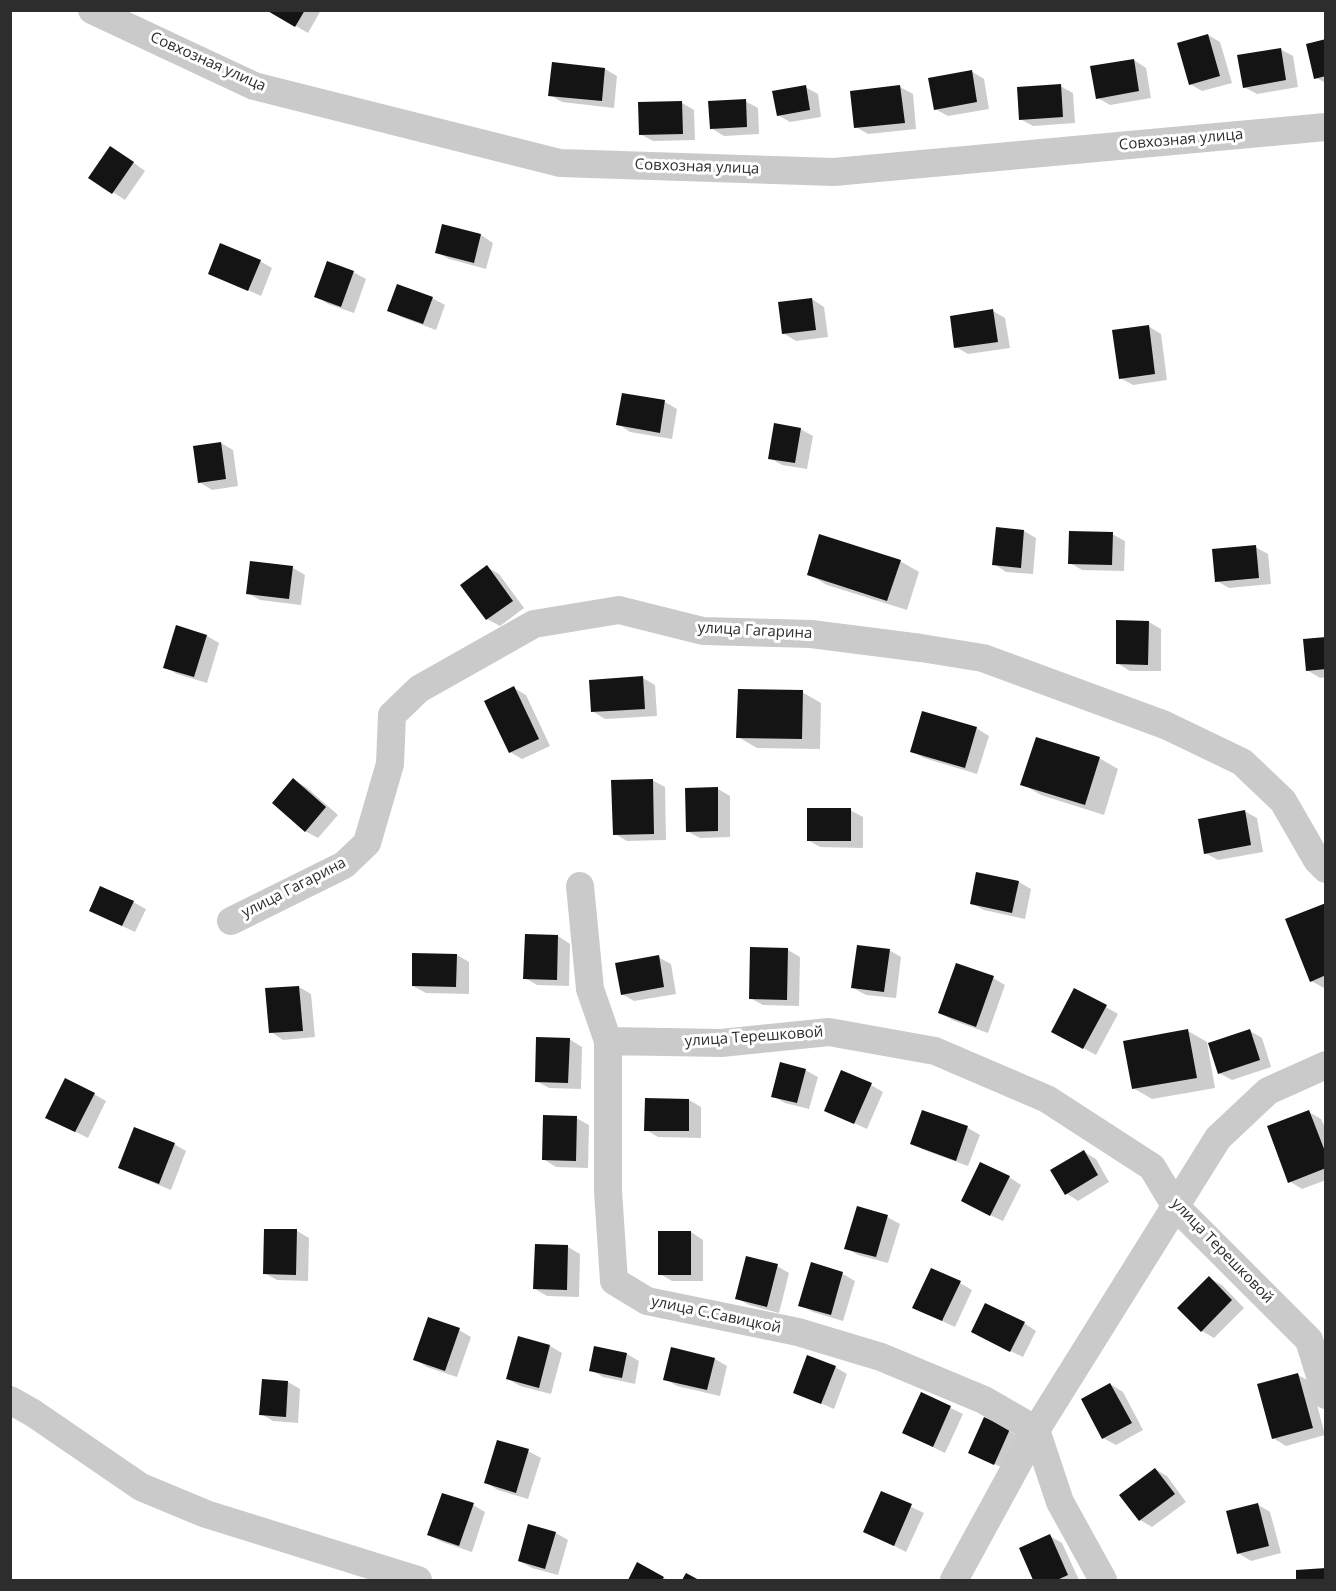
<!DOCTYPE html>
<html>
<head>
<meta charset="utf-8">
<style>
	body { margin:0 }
	#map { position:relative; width:1336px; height:1591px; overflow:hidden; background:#fff; font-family:"Open Sans",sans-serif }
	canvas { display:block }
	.frame { position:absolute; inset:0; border:12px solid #2d2d2d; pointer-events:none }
</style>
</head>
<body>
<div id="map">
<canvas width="1336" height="1591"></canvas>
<div class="frame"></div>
</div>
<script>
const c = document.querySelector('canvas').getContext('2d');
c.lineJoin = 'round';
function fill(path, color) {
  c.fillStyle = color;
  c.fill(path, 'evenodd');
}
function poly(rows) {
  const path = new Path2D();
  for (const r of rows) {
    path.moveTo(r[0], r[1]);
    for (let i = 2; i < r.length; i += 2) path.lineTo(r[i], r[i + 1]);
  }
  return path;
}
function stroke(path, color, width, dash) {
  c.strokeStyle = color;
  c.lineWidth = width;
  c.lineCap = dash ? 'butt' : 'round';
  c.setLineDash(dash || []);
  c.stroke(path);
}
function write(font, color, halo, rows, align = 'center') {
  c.font = font + ' "Open Sans",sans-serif';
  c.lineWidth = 6;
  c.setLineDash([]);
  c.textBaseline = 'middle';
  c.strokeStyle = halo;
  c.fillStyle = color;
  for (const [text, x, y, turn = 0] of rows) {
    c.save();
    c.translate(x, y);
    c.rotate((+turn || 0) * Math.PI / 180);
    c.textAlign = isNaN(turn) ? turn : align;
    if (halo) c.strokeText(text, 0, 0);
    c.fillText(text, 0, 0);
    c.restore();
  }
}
fill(poly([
	[269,10,321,10,308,33],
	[1208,35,1220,42,1232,83,1202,91,1190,84],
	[1326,41,1326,83,1316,78],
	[1280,49,1293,56,1298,87,1257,94,1244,87],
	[1134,60,1146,68,1151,98,1110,105,1098,98],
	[553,64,605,69,617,76,614,108,562,102,550,95],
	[971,71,984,79,989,109,948,116,935,109],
	[1060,86,1073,93,1075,123,1033,126,1020,119],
	[805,87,818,94,821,117,790,122,778,115],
	[900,87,913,94,916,129,868,134,856,127],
	[745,101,758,108,759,134,724,136,711,128],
	[682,103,694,110,695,140,653,141,640,134],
	[123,155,145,171,125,200,91,178],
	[481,235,493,243,486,269,449,259,437,252],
	[260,261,272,268,261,296,210,273],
	[353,272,366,279,354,313,328,304,316,296],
	[432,298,445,305,436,330,401,317,389,310],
	[812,299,824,307,828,337,796,341,783,333],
	[993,311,1005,318,1010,348,968,354,956,347],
	[1148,326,1161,334,1167,380,1133,385,1120,378],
	[665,402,677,409,672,439,630,432,618,424],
	[800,429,813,436,807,469,782,465,770,458],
	[221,443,233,450,238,486,212,490,199,482],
	[1024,531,1036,538,1033,574,1006,572,994,564],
	[1112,534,1125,541,1124,571,1082,570,1070,563],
	[1255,547,1268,554,1271,584,1229,588,1217,581],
	[900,561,919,572,907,610,827,585,808,574],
	[487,567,499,574,524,608,500,626,487,619],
	[293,568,305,575,301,605,260,600,247,593],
	[1149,622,1161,629,1161,671,1130,671,1117,663],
	[207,636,219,643,207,683,177,674,165,667],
	[1326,638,1326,677,1320,678,1307,670],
	[643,678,655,685,657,716,605,719,592,711],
	[514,688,526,695,550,746,522,759,510,752],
	[802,692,821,703,820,749,757,748,738,737],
	[976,728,989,736,977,774,924,758,912,751],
	[1099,758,1118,769,1104,815,1041,795,1022,784],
	[293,780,306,787,338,815,318,838,305,831],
	[652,780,665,787,666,840,627,841,615,834],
	[718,789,730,796,730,837,700,838,687,831],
	[850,810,863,817,863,848,820,847,808,840],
	[1244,811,1257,818,1263,852,1218,860,1205,853],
	[978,873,1019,882,1031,889,1025,919,984,910,971,903],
	[133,902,146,909,135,932,103,917],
	[1326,905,1326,989,1311,981],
	[558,936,570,944,569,986,537,985,525,978],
	[788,950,800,957,799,1006,763,1005,750,998],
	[889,950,901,957,896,998,866,995,853,988],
	[457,955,469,962,469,994,426,993,413,986],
	[658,957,671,964,676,994,634,1001,622,994],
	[993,978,1005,985,988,1033,952,1020,940,1013],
	[299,987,311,994,315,1037,283,1040,271,1032],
	[1106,1007,1118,1014,1096,1055,1065,1038],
	[1188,1031,1207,1042,1215,1088,1152,1099,1133,1088],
	[1250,1031,1262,1038,1271,1067,1232,1080,1219,1073],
	[569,1039,582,1047,581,1089,549,1088,536,1081],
	[805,1070,818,1077,809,1109,785,1103,773,1096],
	[871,1085,883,1092,867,1129,826,1110],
	[94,1094,106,1101,88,1138,60,1124],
	[689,1100,701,1107,701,1138,658,1137,646,1130],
	[923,1112,968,1128,980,1135,968,1166,924,1150,911,1143],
	[1309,1112,1321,1119,1326,1130,1326,1180,1302,1189,1289,1181],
	[576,1118,589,1125,588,1168,556,1167,543,1159],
	[174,1144,186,1151,171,1190,132,1174,119,1167],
	[1084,1152,1096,1159,1109,1182,1078,1201,1066,1193],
	[1009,1177,1021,1185,1003,1221,975,1208],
	[887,1217,900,1224,888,1263,858,1255,846,1248],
	[297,1231,309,1238,308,1281,277,1280,264,1273],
	[691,1232,703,1240,703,1281,672,1281,660,1274],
	[568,1247,580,1254,579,1297,547,1296,535,1289],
	[812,1264,843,1274,855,1281,843,1321,813,1312,800,1305],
	[777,1266,789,1273,779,1313,749,1305,737,1298],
	[1209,1278,1222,1285,1244,1308,1214,1338,1202,1331],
	[960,1283,972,1290,955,1327,927,1314],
	[1024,1323,1036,1331,1023,1357,985,1339],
	[459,1330,471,1337,457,1377,427,1367,415,1359],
	[550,1346,562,1353,551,1394,520,1386,508,1379],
	[596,1348,627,1354,639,1361,635,1384,603,1377,591,1370],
	[715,1359,727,1366,720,1396,677,1386,665,1379],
	[835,1367,847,1374,834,1409,795,1392],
	[1298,1375,1311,1382,1325,1435,1286,1446,1273,1438],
	[288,1382,300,1389,298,1423,273,1421,261,1414],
	[1110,1384,1123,1392,1143,1430,1116,1445,1103,1438],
	[922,1394,963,1414,945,1453,904,1433],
	[1009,1431,1022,1438,1007,1470,970,1452],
	[528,1451,541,1458,528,1499,498,1490,485,1482],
	[1155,1469,1167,1476,1186,1502,1152,1527,1140,1520],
	[882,1493,924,1513,906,1552,865,1531],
	[1257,1504,1270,1512,1281,1553,1251,1561,1238,1553],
	[473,1505,485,1512,472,1552,442,1542,429,1535],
	[529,1525,556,1533,568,1540,558,1575,532,1568,519,1561],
	[1050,1536,1062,1543,1079,1580,1035,1580,1021,1549],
	[638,1565,668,1580,630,1580]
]), '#0003');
fill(poly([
	[266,10,305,10,295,27],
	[1208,34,1220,76,1189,85,1177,43],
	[1326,39,1326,76,1314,79,1306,44],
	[1281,48,1286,80,1243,88,1237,55],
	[1134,59,1139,91,1096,99,1090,66],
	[552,62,605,68,602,101,548,96],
	[972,70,977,102,934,110,928,78],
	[1061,84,1063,117,1019,120,1017,87],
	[806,85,810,110,777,116,772,91],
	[900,85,905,123,854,128,850,91],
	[746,99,747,127,710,129,708,101],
	[682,101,683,134,639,135,638,102],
	[110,146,134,162,112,194,88,178],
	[442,224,481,234,474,263,435,253],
	[220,243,261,260,248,291,208,274],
	[327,261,354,271,341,307,314,297],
	[397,284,433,297,423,324,387,311],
	[812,298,816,330,782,334,778,302],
	[993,309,998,342,954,348,950,316],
	[1149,325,1155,374,1119,379,1112,330],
	[622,393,665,400,660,433,616,425],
	[774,423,801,428,795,463,768,459],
	[221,442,226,479,198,483,193,446],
	[996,527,1024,530,1021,568,992,565],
	[1069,531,1113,532,1112,565,1068,564],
	[819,534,901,560,887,601,807,575],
	[1256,545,1259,578,1215,582,1212,549],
	[250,561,293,566,289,599,246,594],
	[487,565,513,601,486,620,460,585],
	[1116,620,1149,621,1148,665,1116,664],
	[176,625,207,635,194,677,163,668],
	[1326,637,1326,669,1306,671,1303,639],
	[643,676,645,709,591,712,589,680],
	[514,686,539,739,509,753,484,701],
	[738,689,803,690,802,739,736,738],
	[922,711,977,727,965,768,910,752],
	[1036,737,1100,757,1085,805,1020,785],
	[293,778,326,807,305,832,272,803],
	[653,779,654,834,613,835,611,780],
	[718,787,718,831,686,832,685,788],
	[807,808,851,808,851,841,807,841],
	[1245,810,1251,845,1204,854,1198,819],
	[976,872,1019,881,1012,913,970,904],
	[100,886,134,901,122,926,89,911],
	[1326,903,1326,975,1310,982,1285,919],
	[525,934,558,935,557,980,523,979],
	[857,945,890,949,884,992,851,988],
	[750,947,788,948,787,1000,749,999],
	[412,953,457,954,456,987,412,986],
	[659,955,664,987,621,995,615,963],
	[956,963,994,976,976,1027,938,1013],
	[299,986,303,1031,269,1033,265,988],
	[1074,988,1107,1005,1083,1049,1051,1032],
	[1188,1029,1197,1078,1132,1089,1123,1041],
	[1250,1029,1260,1060,1218,1074,1208,1043],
	[536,1037,570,1038,568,1083,535,1082],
	[780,1062,806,1069,797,1103,771,1097],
	[841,1070,872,1083,854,1124,824,1111],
	[65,1078,95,1093,75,1132,45,1118],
	[645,1098,689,1099,689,1131,644,1131],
	[922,1110,968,1126,956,1161,910,1144],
	[1309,1110,1326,1154,1326,1168,1288,1183,1267,1126],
	[543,1115,577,1116,576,1161,542,1160],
	[134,1127,175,1143,159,1184,118,1168],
	[1084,1150,1098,1175,1065,1195,1050,1170],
	[980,1162,1010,1176,990,1216,961,1201],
	[857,1206,888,1215,876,1257,844,1249],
	[264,1229,297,1229,296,1275,263,1274],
	[658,1231,691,1231,691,1275,658,1275],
	[535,1244,568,1245,567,1290,533,1289],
	[746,1256,778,1264,767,1307,735,1299],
	[811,1262,843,1272,831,1315,798,1306],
	[931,1268,961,1281,942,1321,912,1308],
	[1209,1276,1232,1300,1201,1332,1177,1308],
	[985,1303,1025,1322,1010,1352,971,1332],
	[428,1317,460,1328,445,1371,413,1360],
	[518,1336,550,1345,539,1388,506,1379],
	[594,1346,627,1353,622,1378,589,1371],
	[671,1347,715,1358,707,1390,663,1380],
	[807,1355,836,1366,821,1404,793,1393],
	[1298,1373,1313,1428,1272,1439,1257,1384],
	[262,1379,288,1381,286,1417,259,1415],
	[1110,1383,1132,1423,1102,1439,1081,1399],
	[921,1392,951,1406,933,1447,902,1433],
	[984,1417,1010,1429,994,1465,968,1453],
	[497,1440,529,1449,516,1493,484,1483],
	[1155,1468,1175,1494,1139,1521,1119,1495],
	[881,1491,912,1504,894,1546,863,1532],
	[442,1493,474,1503,459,1546,427,1535],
	[1258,1503,1269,1546,1237,1554,1226,1511],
	[528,1524,556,1532,545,1569,518,1561],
	[1050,1534,1068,1575,1057,1580,1033,1580,1019,1548],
	[637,1562,664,1577,662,1580,628,1580],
	[1326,1568,1326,1580,1296,1580,1296,1570],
	[686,1573,699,1580,682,1580]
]), '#141414');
stroke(poly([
	[92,10,254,86,560,163,834,172,1326,127],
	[580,886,590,989,608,1041,608,1191,614,1281,647,1301,798,1332,881,1357,984,1400,1036,1430,1060,1502,1103,1580],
	[231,921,344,865,367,843,390,764,392,715,419,689,534,624,619,610,703,631,811,634,921,648,983,658,1165,725,1242,762,1283,801,1317,860,1326,869],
	[608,1041,721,1043,829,1032,935,1051,1047,1099,1152,1167,1176,1207,1309,1340,1326,1395],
	[10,1400,33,1413,141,1487,206,1514,418,1580],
	[954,1580,1036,1430,1218,1138,1268,1091,1326,1065]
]), '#cacaca', 28);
write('15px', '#2d2d2d', '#fff', [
	["Совхозная улица",208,62,24],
	["Совхозная улица",1181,140,-5],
	["Совхозная улица",697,167,2],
	["улица Гагарина",755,631,3],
	["улица Гагарина",294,888,-27],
	["улица Терешковой",754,1037,-4],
	["улица Терешковой",1222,1251,46],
	["улица С.Савицкой",716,1315,12]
]);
</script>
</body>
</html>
